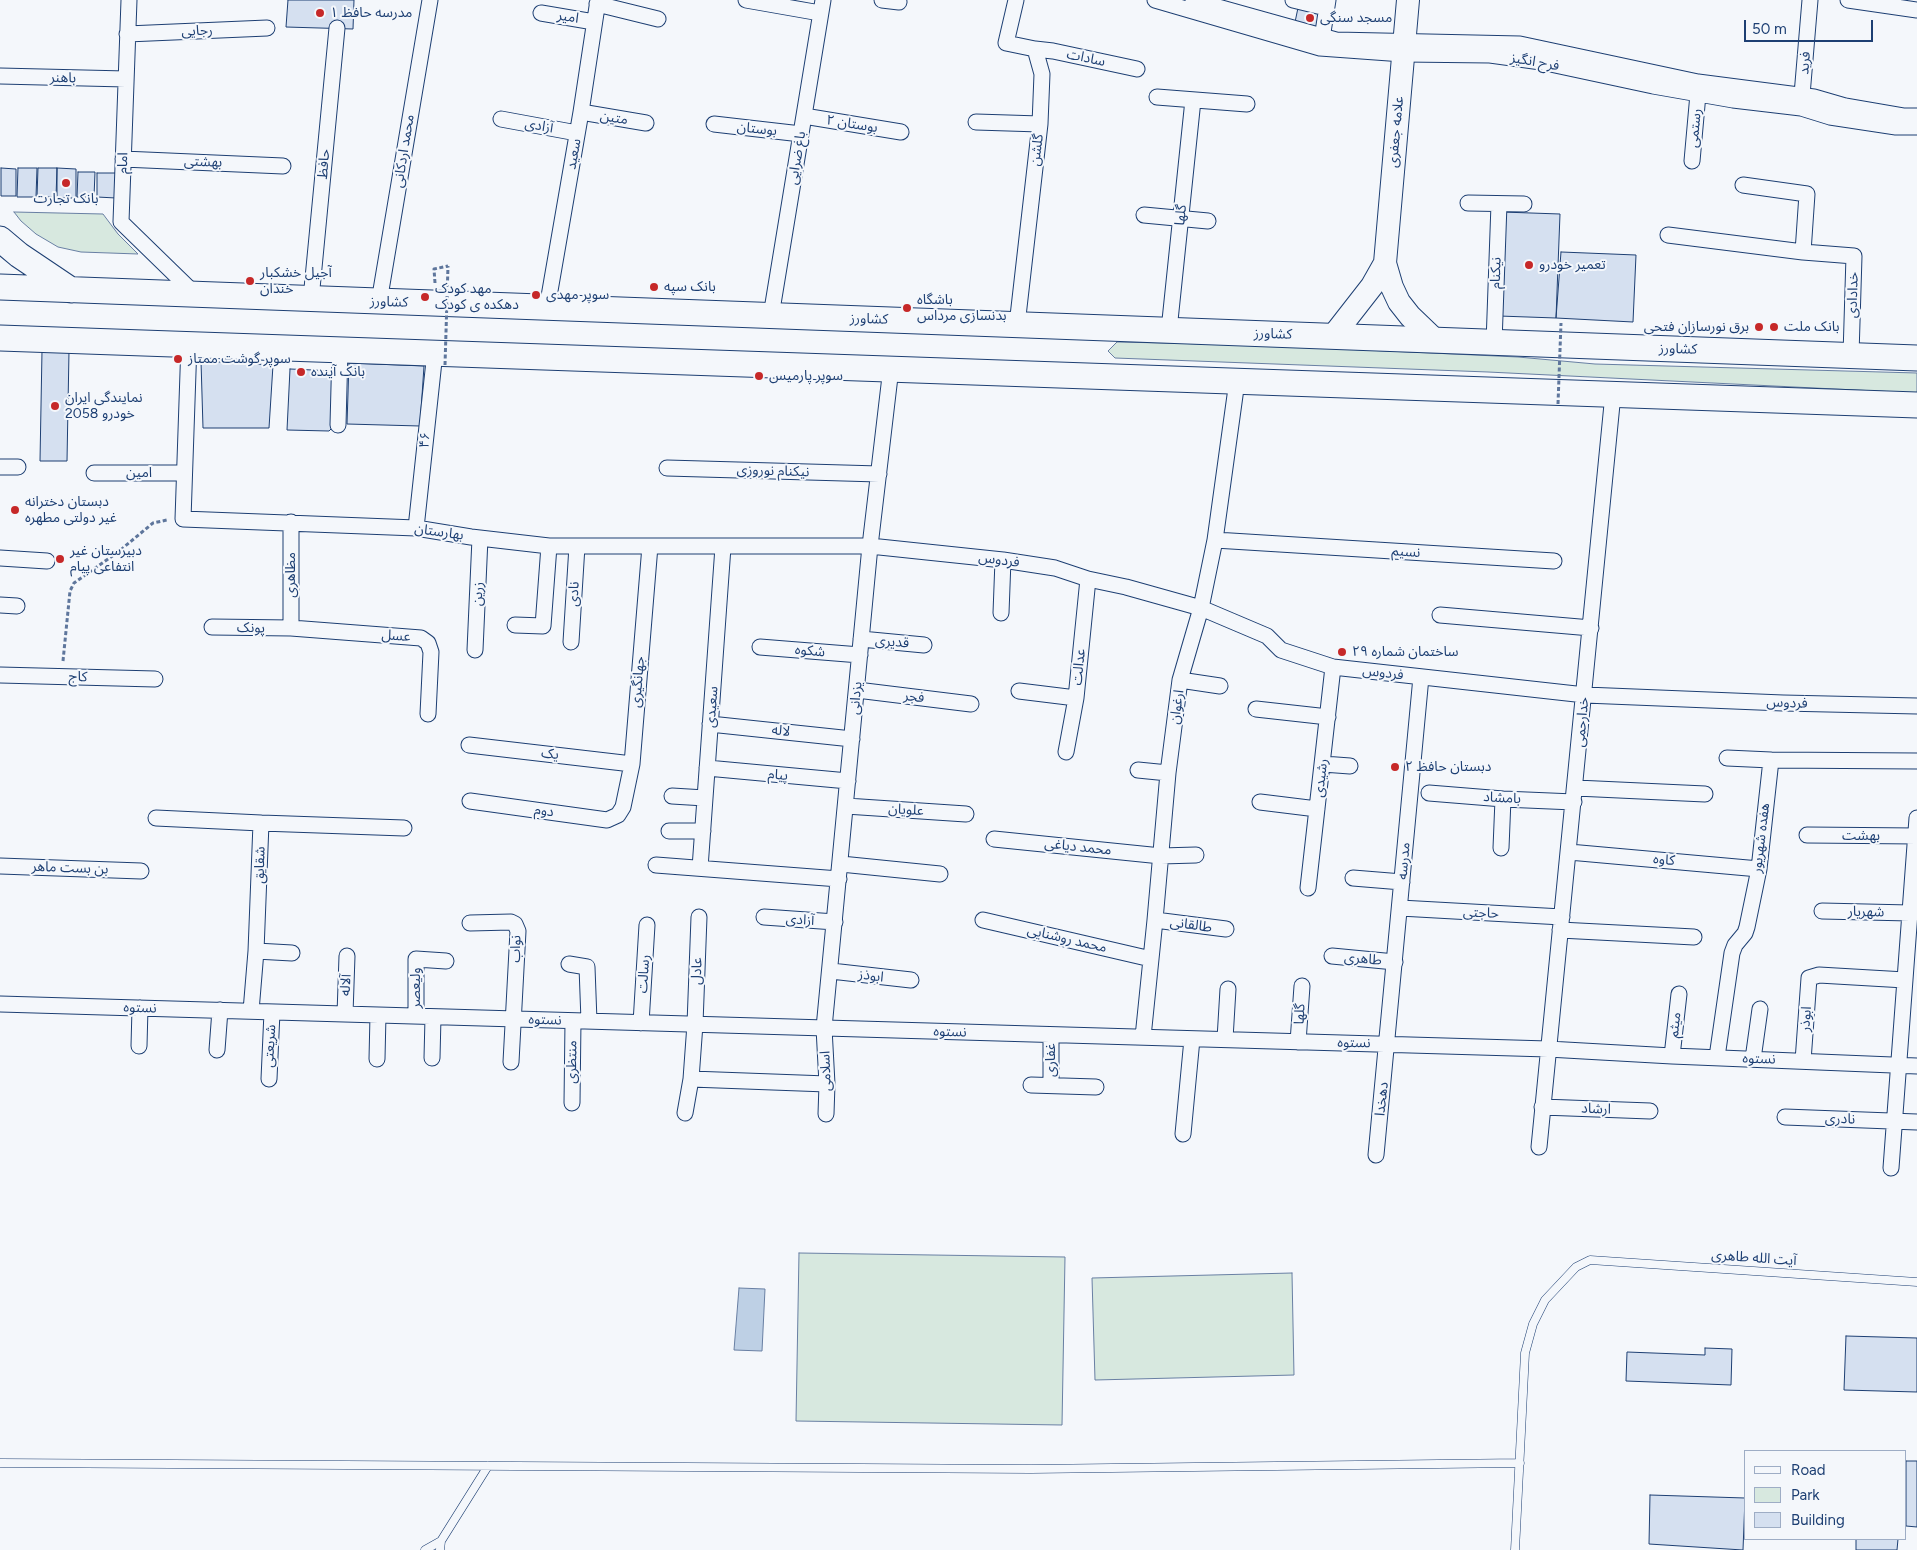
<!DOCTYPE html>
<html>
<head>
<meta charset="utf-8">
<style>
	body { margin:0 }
	#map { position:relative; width:1917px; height:1550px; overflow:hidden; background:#f4f7fb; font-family:Figtree,sans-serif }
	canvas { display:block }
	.legend { position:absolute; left:1744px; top:1450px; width:162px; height:90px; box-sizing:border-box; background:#f4f7fb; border:1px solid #9eadc5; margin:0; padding:6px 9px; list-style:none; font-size:15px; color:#1d3f73 }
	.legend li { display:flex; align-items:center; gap:10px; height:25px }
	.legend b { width:25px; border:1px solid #9eadc5 }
	.scale { position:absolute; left:1744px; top:20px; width:129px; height:22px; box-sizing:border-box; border:2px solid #1d3f73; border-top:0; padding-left:6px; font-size:15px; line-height:18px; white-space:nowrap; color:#1d3f73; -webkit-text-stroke:4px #f4f7fb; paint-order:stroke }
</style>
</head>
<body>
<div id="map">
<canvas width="1917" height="1550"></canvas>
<ul class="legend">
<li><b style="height:6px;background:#f4f7fb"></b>Road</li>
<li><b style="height:14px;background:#d7e8df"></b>Park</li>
<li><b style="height:14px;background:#d5e0f0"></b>Building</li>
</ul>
<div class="scale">50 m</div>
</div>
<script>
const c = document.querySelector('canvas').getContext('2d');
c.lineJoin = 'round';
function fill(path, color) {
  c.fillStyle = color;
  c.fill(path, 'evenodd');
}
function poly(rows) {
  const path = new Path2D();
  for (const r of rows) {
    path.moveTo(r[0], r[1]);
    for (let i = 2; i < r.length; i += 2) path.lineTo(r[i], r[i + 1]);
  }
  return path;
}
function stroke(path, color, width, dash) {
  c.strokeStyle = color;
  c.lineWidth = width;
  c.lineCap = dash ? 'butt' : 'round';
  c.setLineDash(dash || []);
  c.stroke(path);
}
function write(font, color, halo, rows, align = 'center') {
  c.font = font + ' Figtree,"Noto Sans Arabic",sans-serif';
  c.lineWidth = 4;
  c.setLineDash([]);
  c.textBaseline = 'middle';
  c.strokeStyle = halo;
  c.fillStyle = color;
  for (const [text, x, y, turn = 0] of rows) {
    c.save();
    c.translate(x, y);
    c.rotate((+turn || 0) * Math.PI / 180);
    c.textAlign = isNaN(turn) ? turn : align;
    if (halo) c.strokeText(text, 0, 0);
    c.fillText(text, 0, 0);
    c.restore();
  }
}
const green = poly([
	[14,212,103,214,118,234,138,254,81,252,58,247,36,234,21,221,14,212],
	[1117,342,1257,345,1518,357,1595,364,1917,373,1917,393,1488,372,1115,358,1108,351,1117,342],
	[799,1253,1065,1257,1062,1425,796,1421,799,1253],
	[1292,1273,1294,1375,1095,1380,1092,1278,1292,1273]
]);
fill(green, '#d7e8df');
stroke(green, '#687fa3', 1);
const water = poly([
	[739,1288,765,1289,762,1351,734,1350,739,1288]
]);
fill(water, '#bed0e5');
stroke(water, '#687fa3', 1);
const building = poly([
	[288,0,354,0,353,29,286,27,288,0],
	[1299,3,1325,10,1321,34,1294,27,1299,3],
	[1,168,16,169,16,196,1,196,1,168],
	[18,168,37,168,36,197,17,197,18,168],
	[38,168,57,168,56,197,37,197,38,168],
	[57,168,76,169,76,198,57,198,57,168],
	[78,172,95,172,94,197,77,197,78,172],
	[97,173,116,173,116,198,97,197,97,173],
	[1502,212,1560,214,1556,318,1499,316,1502,212],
	[1561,252,1636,255,1633,322,1556,318,1561,252],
	[42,351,69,351,67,461,40,461,42,351],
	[201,361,273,365,269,428,203,428,201,361],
	[349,363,424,366,420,426,347,424,349,363],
	[290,369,335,371,332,428,329,431,287,430,290,369],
	[1846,1336,1917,1338,1917,1392,1844,1390,1846,1336],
	[1705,1348,1732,1349,1731,1385,1626,1381,1627,1352,1705,1355,1705,1348],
	[1906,1461,1917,1461,1917,1527,1906,1526,1906,1461],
	[1650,1495,1745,1498,1743,1550,1649,1544,1650,1495],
	[1856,1539,1898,1539,1897,1550,1856,1550,1856,1539]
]);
fill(building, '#d5e0f0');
stroke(building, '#1d3f73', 1);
const service = poly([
	[0,1463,1031,1469,1520,1463],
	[425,1550,441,1541],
	[440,1550,441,1541,488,1466],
	[1515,1550,1525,1353,1533,1324,1545,1300,1576,1267,1590,1260,1917,1282]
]);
const minor = poly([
	[129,0,121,222,196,295],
	[746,0,820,13],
	[882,0,899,2],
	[1016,0,1006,43,1035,49,1042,74,1040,124,1017,325],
	[1155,0,1320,48,1403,54,1490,55,1541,62,1653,86,1733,100,1801,108,1830,117,1896,127,1917,127],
	[1193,0,1336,40,1520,44,1698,82,1814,97,1845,106,1903,116,1917,116],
	[1293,0,1326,8],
	[1848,0,1917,10],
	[597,4,658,19],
	[541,13,594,22],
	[127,34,267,28],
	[1321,45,1328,0],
	[1035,49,1053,51,1137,69],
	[0,76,126,79],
	[1802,95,1810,0],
	[1157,97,1247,104],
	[581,112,646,123],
	[804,116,901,132],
	[501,119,577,133],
	[976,122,1040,124],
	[714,124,801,134],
	[123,159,283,166],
	[1692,161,1698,94],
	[1743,185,1807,194,1803,252,1854,256,1851,355],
	[1468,203,1524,204],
	[1144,215,1208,221],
	[1668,235,1803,252],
	[311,299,337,28],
	[379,302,430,0],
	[547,308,581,112,598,0],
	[771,316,823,0],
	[1169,330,1193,100],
	[189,343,183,519,416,528,471,537,549,546,870,546,1003,560,1055,568,1088,579,1126,587,1201,608,1267,636,1281,650,1333,667,1585,695,1783,703,1917,706],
	[1494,343,1499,204],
	[338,425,340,349],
	[0,467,18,467],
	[667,468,879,474],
	[94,473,184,473],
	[416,528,435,352],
	[1215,540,1554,561],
	[0,558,47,561],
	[0,605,17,606],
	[1001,613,1003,560],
	[1440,615,1591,628],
	[515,625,543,626,549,546],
	[212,627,291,628,421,638,428,643,431,652,428,714],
	[291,628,291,522],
	[861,639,924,645],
	[571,642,577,546],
	[760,647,860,655],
	[475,650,480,538],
	[0,675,155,679],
	[1180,680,1220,686],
	[857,690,971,704],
	[1019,691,1076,698,1088,579],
	[1256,709,1328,717],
	[710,724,852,739],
	[469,745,632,764],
	[1066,752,1076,698],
	[1727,758,1771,760],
	[1323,764,1350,766],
	[707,768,848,781],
	[1138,770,1168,773],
	[1576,788,1705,794],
	[1429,793,1503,799,1574,802],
	[672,796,705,798],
	[470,801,607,820,618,815,623,807,632,764,650,546],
	[1260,802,1317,809],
	[846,806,966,814],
	[156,818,261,823,256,951,251,1011],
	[261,823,404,828],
	[669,831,703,831],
	[1807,835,1917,836],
	[994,839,1161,856,1196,855],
	[1501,848,1503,799],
	[1569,852,1759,869],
	[841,864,940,874],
	[656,865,839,879],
	[0,866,141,871],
	[700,868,723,547],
	[1353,878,1402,882],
	[1308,888,1333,667],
	[1400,908,1562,917],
	[1822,911,1910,913],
	[764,917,835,922],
	[983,920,1151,959],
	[1155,920,1226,929],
	[470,923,511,922,515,924,518,931,511,1062],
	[1560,930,1694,937],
	[256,951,292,953],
	[1332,956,1395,962],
	[569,964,587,967,589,1021],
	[831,971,911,980],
	[0,1004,1548,1049,1672,1056,1917,1066],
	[345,1014,347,956],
	[416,1016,416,959,446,961],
	[641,1023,647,925],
	[1051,1035,1051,1085],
	[1143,1037,1155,920,1168,773,1180,680,1201,608,1215,540,1237,381],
	[1225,1039,1228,989],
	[1298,1042,1302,986],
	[139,1046,140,1008],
	[217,1050,220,1010],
	[1672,1056,1679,994],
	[1717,1057,1732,953,1735,945,1745,933,1747,927,1759,869,1771,760,1917,761],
	[432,1058,433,1017],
	[377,1059,378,1015],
	[1753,1059,1760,1009],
	[1803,1061,1809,978,1819,975,1905,980],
	[269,1079,272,1012],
	[691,1079,827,1084],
	[1031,1085,1096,1087],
	[572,1103,573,1021],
	[1542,1107,1650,1111],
	[685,1113,691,1079,695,1024,699,917],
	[826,1114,827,1084,824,1028,870,546,891,368],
	[1785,1117,1917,1122],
	[1183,1134,1192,1039],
	[1539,1147,1613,394],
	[1376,1155,1421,677],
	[1891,1168,1917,818]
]);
const secondary = poly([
	[1408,0,1385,263,1392,287,1399,302,1410,316,1435,340],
	[1333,336,1372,286,1385,263]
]);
const primary = poly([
	[0,239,19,255,71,290],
	[0,287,1917,358],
	[0,338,1917,405]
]);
stroke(service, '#1d3f73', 9);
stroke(minor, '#1d3f73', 17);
stroke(secondary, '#1d3f73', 24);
stroke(primary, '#1d3f73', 27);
stroke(poly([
	[435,283,434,269,448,266],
	[63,661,70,591,74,583,118,552,153,523,167,520]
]), '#5e769c', 3, [4, 2.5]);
stroke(service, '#f4f7fb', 8);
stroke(minor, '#f4f7fb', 15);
stroke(secondary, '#f4f7fb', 22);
stroke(primary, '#f4f7fb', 25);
stroke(poly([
	[445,365,448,266],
	[1558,404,1561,323]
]), '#5e769c', 3, [4, 2.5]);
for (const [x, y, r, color] of [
	[320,13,5,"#c62828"],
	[1310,18,5,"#c62828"],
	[66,183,5,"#c62828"],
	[1529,265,5,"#c62828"],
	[250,281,5,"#c62828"],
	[654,287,5,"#c62828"],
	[536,295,5,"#c62828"],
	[425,297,5,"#c62828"],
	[907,308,5,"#c62828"],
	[1759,327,5,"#c62828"],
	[1774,327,5,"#c62828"],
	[178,359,5,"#c62828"],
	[301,372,5,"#c62828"],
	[759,376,5,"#c62828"],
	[55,406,5,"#c62828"],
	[15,510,5,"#c62828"],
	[60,559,5,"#c62828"],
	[1342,652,5,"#c62828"],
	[1395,767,5,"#c62828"]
]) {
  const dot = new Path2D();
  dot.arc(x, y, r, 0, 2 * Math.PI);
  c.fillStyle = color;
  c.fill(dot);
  stroke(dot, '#f4f7fb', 2);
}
write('14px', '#1d3f73', '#f4f7fb', [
	["مدرسه حافظ ۱",330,13],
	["مسجد سنگی",1320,18],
	["بانک تجارت",66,199,"center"],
	["تعمیر خودرو",1539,265],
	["آجیل خشکبار",260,273],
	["خندان",260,289],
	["بانک سپه",664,287],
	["مهد کودک",435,289],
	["دهکده ی کودک",435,305],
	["سوپر مهدی",546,295],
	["باشگاه",917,300],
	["بدنسازی مرداس",917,316],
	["برق نورسازان فتحی",1749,327,"right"],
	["بانک ملت",1784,327],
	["سوپر گوشت ممتاز",188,359],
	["بانک آینده",311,372],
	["سوپر پارمیس",769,376],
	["نمایندگی ایران",65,398],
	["خودرو 2058",65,414],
	["دبستان دخترانه",25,502],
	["غیر دولتی مطهره",25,518],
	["دبیرستان غیر",70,551],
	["انتفاعی پیام",70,567],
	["ساختمان شماره ۲۹",1352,652],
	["دبستان حافظ ۲",1405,767]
], 'left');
write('14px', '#1d3f73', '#f4f7fb', [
	["امیر",568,17,9],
	["رجایی",197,31,-2],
	["سادات",1086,58,12],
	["فرح انگیز",1535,62,10],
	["فرید",1805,63,-86],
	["باهنر",63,78,1],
	["متین",614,118,9],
	["بوستان ۲",852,124,9],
	["آزادی",539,126,10],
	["رستمی",1695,128,-85],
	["بوستان",757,129,6],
	["علامه جعفری",1396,132,-85],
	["گلشن",1037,150,-83],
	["محمد اردکانی",404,151,-81],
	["سعید",574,154,-80],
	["باغ ضرایی",797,158,-81],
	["بهشتی",203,162,2],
	["امام",123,163,-88],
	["حافظ",324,164,-85],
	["گلها",1181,215,-84],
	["نیکنام",1496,273,-88],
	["خدادادی",1853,295,-88],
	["کشاورز",389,302,2],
	["کشاورز",869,319,2],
	["کشاورز",1273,334,2],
	["کشاورز",1678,349,2],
	["۴۶",425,440,-84],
	["نیکنام نوروزی",773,471,2],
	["امین",139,473],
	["بهارستان",439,532,8],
	["نسیم",1406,552,4],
	["فردوس",999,560,8],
	["مظاهری",291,575,-90],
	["زرین",478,594,-87],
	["نادی",574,594,-87],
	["پونک",251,628,1],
	["عسل",396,636,4],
	["قدیری",892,642,5],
	["شکوه",810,651,5],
	["عدالت",1079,667,-84],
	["فردوس",1383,673,7],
	["کاج",78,677,1],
	["جهانگیری",638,682,-85],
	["فجر",914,697,7],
	["یزدانی",856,698,-85],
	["فردوس",1787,703,2],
	["سعیدی",712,707,-86],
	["ارغوان",1177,707,-82],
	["خدارحمی",1582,722,-85],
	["لاله",781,731,6],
	["یک",550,754,7],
	["پیام",778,775,5],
	["رشیدی",1321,778,-83],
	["بامشاد",1502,798,3],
	["علویان",906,810,4],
	["دوم",544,811,8],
	["بهشت",1861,836],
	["هفده شهریور",1761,838,-83],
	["محمد دیاغی",1078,847,6],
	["کاوه",1664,860,5],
	["مدرسه",1404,861,-85],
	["شقایق",260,865,-88],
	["بن بست ماهر",70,868,2],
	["شهریار",1866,912,1],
	["حاجتی",1481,913,3],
	["آزادی",800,920,4],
	["طالقانی",1191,925,8],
	["محمد روشنایی",1067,939,13],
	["نواب",516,949,-89],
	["طاهری",1363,959,5],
	["عادل",697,971,-88],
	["رسالت",644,974,-86],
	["ابوذز",871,976,7],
	["آلاله",346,985,-87],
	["ولیعصر",416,988,-90],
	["نستوه",140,1008,2],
	["گلها",1300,1014,-87],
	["ابوذر",1806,1019,-86],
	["نستوه",545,1020,2],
	["میثم",1675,1025,-84],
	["نستوه",950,1032,2],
	["نستوه",1354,1043,1],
	["شریعتی",270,1046,-87],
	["نستوه",1759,1059,2],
	["غفاری",1051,1060,-90],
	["منتظری",572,1062,-89],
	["اسلامی",826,1071,-92],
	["دهخدا",1382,1099,-84],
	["ارشاد",1596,1109,2],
	["نادری",1840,1119,2],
	["آیت الله طاهری",1754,1258,4]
]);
</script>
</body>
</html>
